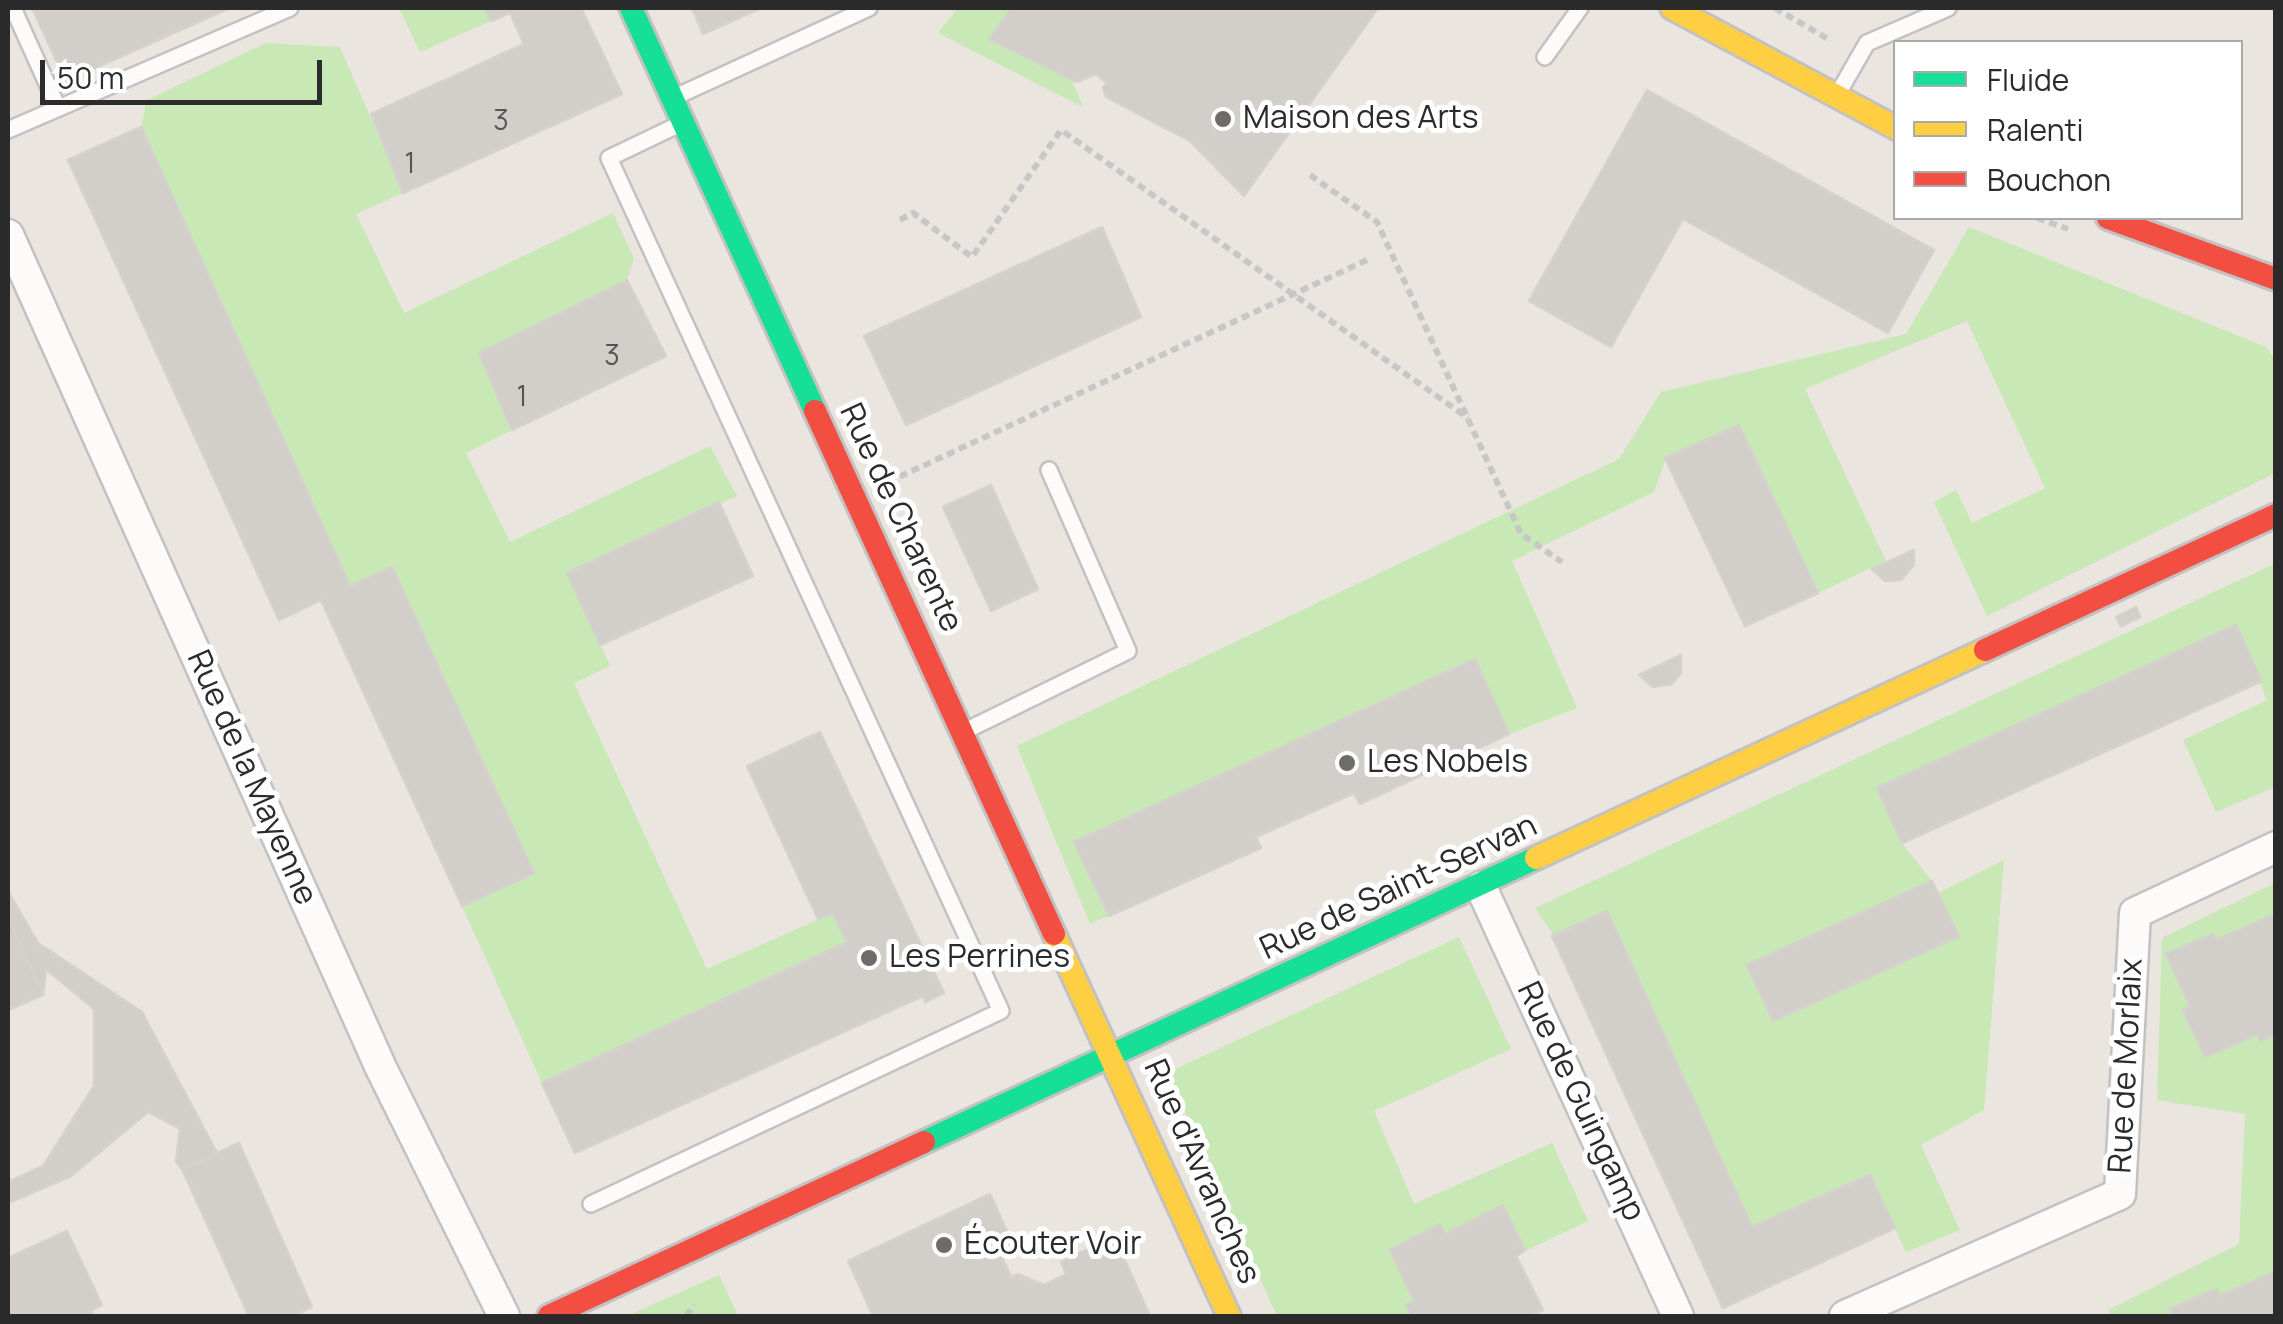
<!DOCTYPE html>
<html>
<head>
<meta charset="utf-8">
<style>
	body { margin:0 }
	#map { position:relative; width:2283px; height:1324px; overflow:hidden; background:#eae5df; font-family:Manrope,sans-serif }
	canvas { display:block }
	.frame { position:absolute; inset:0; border:10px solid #2b2b2b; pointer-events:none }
	.legend { position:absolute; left:1893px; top:40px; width:350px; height:180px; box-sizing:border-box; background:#fff; border:2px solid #aaa; margin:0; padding:12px 18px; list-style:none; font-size:30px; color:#2b2b2b }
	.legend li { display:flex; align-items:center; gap:20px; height:50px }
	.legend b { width:50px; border:2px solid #aaa }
	.scale { position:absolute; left:40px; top:60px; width:282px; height:45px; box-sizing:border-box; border:5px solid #2b2b2b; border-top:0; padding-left:12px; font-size:30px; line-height:35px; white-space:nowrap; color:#2b2b2b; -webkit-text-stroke:8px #fff; paint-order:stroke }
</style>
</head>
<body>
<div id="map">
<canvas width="2283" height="1324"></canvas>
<div class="frame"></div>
<ul class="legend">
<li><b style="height:12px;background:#16e098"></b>Fluide</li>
<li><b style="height:12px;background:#ffcf43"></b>Ralenti</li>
<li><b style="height:12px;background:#f24e42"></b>Bouchon</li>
</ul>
<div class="scale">50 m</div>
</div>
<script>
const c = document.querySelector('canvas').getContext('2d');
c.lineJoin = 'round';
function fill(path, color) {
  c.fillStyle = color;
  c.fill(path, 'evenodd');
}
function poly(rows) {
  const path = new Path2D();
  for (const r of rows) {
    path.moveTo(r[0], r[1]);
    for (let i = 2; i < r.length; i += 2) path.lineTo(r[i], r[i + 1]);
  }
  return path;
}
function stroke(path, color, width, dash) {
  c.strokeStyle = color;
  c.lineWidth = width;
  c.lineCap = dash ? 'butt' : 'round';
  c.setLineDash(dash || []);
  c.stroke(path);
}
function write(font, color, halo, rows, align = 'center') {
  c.font = font + ' Manrope,sans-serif';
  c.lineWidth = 10;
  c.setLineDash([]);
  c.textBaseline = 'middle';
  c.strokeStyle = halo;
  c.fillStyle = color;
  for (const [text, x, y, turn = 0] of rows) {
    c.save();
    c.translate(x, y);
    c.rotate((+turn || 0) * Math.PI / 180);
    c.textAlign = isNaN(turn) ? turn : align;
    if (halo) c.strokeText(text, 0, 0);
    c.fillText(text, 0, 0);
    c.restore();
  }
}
fill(poly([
	[399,8,485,8,491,21,420,52],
	[958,8,1012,8,990,39,1072,80,1083,107,938,33],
	[266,43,340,47,403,193,356,214,404,313,613,213,634,259,627,280,480,353,512,430,466,453,510,542,710,446,737,496,568,572,610,666,574,683,707,969,833,913,847,942,542,1083,462,906,534,872,393,567,350,586,141,127,147,100],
	[1969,227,2266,347,2275,359,2275,473,1987,616,1934,502,1956,490,1972,523,2045,488,1967,321,1805,389,1886,561,1818,593,1739,425,1666,458,1654,492,1512,561,1577,708,1509,734,1474,660,1075,843,1109,916,1090,924,1017,746,1619,459,1661,392,1906,334],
	[2272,565,2275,567,2275,787,2216,812,2183,740,2267,700,2236,625,1878,787,1902,843,1932,881,1747,965,1774,1021,1958,937,1938,893,2004,860,1984,1110,1921,1145,1960,1230,1906,1252,1870,1175,1752,1227,1535,908],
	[2275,883,2275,1316,2110,1316,2108,1310,2239,1244,2245,1114,2157,1100,2162,938],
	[1459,937,1511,1049,1374,1111,1414,1204,1552,1143,1588,1221,1525,1251,1503,1206,1445,1234,1439,1224,1390,1250,1414,1301,1407,1305,1412,1316,1277,1316,1167,1073],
	[719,1275,738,1316,627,1316]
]), '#c8e8b5');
const building = poly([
	[32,8,230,8,66,81,32,8],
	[485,8,581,8,622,94,403,193,371,114,524,44,510,13,491,21,485,8],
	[692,8,761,8,703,34,692,8],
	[1012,8,1378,8,1244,196,1190,141,1106,97,1103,88,1107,83,1096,74,1077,82,989,39,1012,8],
	[1647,90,1934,250,1888,333,1683,219,1611,347,1529,301,1647,90],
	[141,127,350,586,392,567,534,873,462,906,321,600,279,620,68,160,141,127],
	[1102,227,1141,317,906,425,864,336,1102,227],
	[627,280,666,356,512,430,479,353,627,280],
	[1739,425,1818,593,1745,626,1665,458,1739,425],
	[991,485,1038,589,991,611,943,507,991,485],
	[719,502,753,576,600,645,567,573,719,502],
	[1914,550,1914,565,1901,580,1885,581,1872,569,1914,550],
	[2136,607,2140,617,2121,626,2116,617,2136,607],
	[2236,625,2262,681,1902,843,1877,788,2236,625],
	[1681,655,1681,673,1672,684,1653,687,1639,675,1681,655],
	[1475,659,1509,734,1360,804,1354,793,1256,837,1261,848,1109,916,1074,842,1475,659],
	[820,732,944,993,925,1002,923,996,575,1153,542,1083,847,942,833,913,818,919,747,766,820,732],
	[1932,881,1959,936,1773,1021,1747,965,1932,881],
	[8,891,38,943,142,1012,217,1153,182,1169,176,1162,180,1129,148,1112,71,1176,8,1203,8,1182,43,1166,94,1086,94,1009,46,969,43,995,8,917,8,891],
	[1607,911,1752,1227,1870,1175,1895,1228,1723,1308,1552,936,1607,911],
	[2271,916,2276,926,2276,1034,2260,1041,2258,1034,2205,1057,2183,1010,2190,1006,2166,954,2213,934,2216,940,2271,916],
	[8,917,43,995,8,1010,8,917],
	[239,1143,312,1307,293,1316,249,1316,182,1169,239,1143],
	[990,1194,1015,1249,1001,1255,1011,1277,1018,1274,1044,1285,1066,1274,1061,1262,1114,1236,1150,1316,873,1316,848,1261,990,1194],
	[1503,1205,1525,1251,1516,1256,1543,1310,1530,1316,1412,1316,1406,1305,1414,1301,1390,1250,1440,1224,1445,1234,1503,1205],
	[67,1231,102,1305,91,1311,93,1316,8,1316,8,1258,67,1231],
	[2275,1272,2276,1316,2173,1316,2170,1309,2216,1289,2220,1296,2275,1272]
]);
fill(building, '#d2cfcb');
stroke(building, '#d5d1cc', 2.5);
const lane = poly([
	[13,8,58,108],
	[1545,57,1580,8],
	[1840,90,1867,43,1948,8],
	[675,97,869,8],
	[8,130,290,8],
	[963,732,1128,651,1049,470],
	[591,1204,1001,1011,609,158,682,123]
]);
const street = poly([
	[8,235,381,1068,504,1316],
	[1481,887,1678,1316],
	[1845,1316,2120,1194,2135,913,2276,847]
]);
const fast = poly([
	[631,8,815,411],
	[924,1142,1536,858]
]);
const slow = poly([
	[1672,8,1896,128],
	[1536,858,1985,650],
	[1054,934,1229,1316]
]);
const jam = poly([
	[2108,218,2276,279],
	[815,411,1054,934],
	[1985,650,2276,515],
	[549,1316,924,1142]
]);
stroke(lane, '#c3c1c1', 20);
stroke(street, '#c3c1c1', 35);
stroke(fast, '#c3c1c1', 28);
stroke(slow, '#c3c1c1', 28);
stroke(jam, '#c3c1c1', 28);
stroke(poly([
	[1775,8,1828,39],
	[1310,175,1377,222,1521,534,1562,562],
	[2037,218,2068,229],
	[900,220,913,213,972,257,1061,130,1468,418],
	[888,482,1367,260],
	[686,1316,694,1305]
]), '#c8c7c7', 6, [8, 5]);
stroke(lane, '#fcfbfa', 15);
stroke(street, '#fcfbfa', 30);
stroke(fast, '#16e098', 22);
stroke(slow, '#ffcf43', 22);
stroke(jam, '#f24e42', 22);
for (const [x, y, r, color] of [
	[1223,119,10,"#6e6c6a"],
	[1347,763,10,"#6e6c6a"],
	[869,958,10,"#6e6c6a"],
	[944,1245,10,"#6e6c6a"]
]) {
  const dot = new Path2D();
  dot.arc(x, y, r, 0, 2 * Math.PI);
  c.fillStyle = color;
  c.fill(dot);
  stroke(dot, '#fff', 4);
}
write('28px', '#565554', null, [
	["3",501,122],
	["1",410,165],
	["3",612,357],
	["1",522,398]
]);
write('32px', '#2b2b2b', '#fff', [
	["Maison des Arts",1243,119],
	["Les Nobels",1367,763],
	["Les Perrines",889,958],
	["Écouter Voir",964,1245]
], 'left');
write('32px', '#2b2b2b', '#fff', [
	["Rue de Charente",900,518,65],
	["Rue de la Mayenne",251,778,66],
	["Rue de Saint-Servan",1399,888,-25],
	["Rue de Morlaix",2127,1066,-87],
	["Rue de Guingamp",1580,1102,65],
	["Rue d'Avranches",1201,1172,66]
]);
</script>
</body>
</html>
